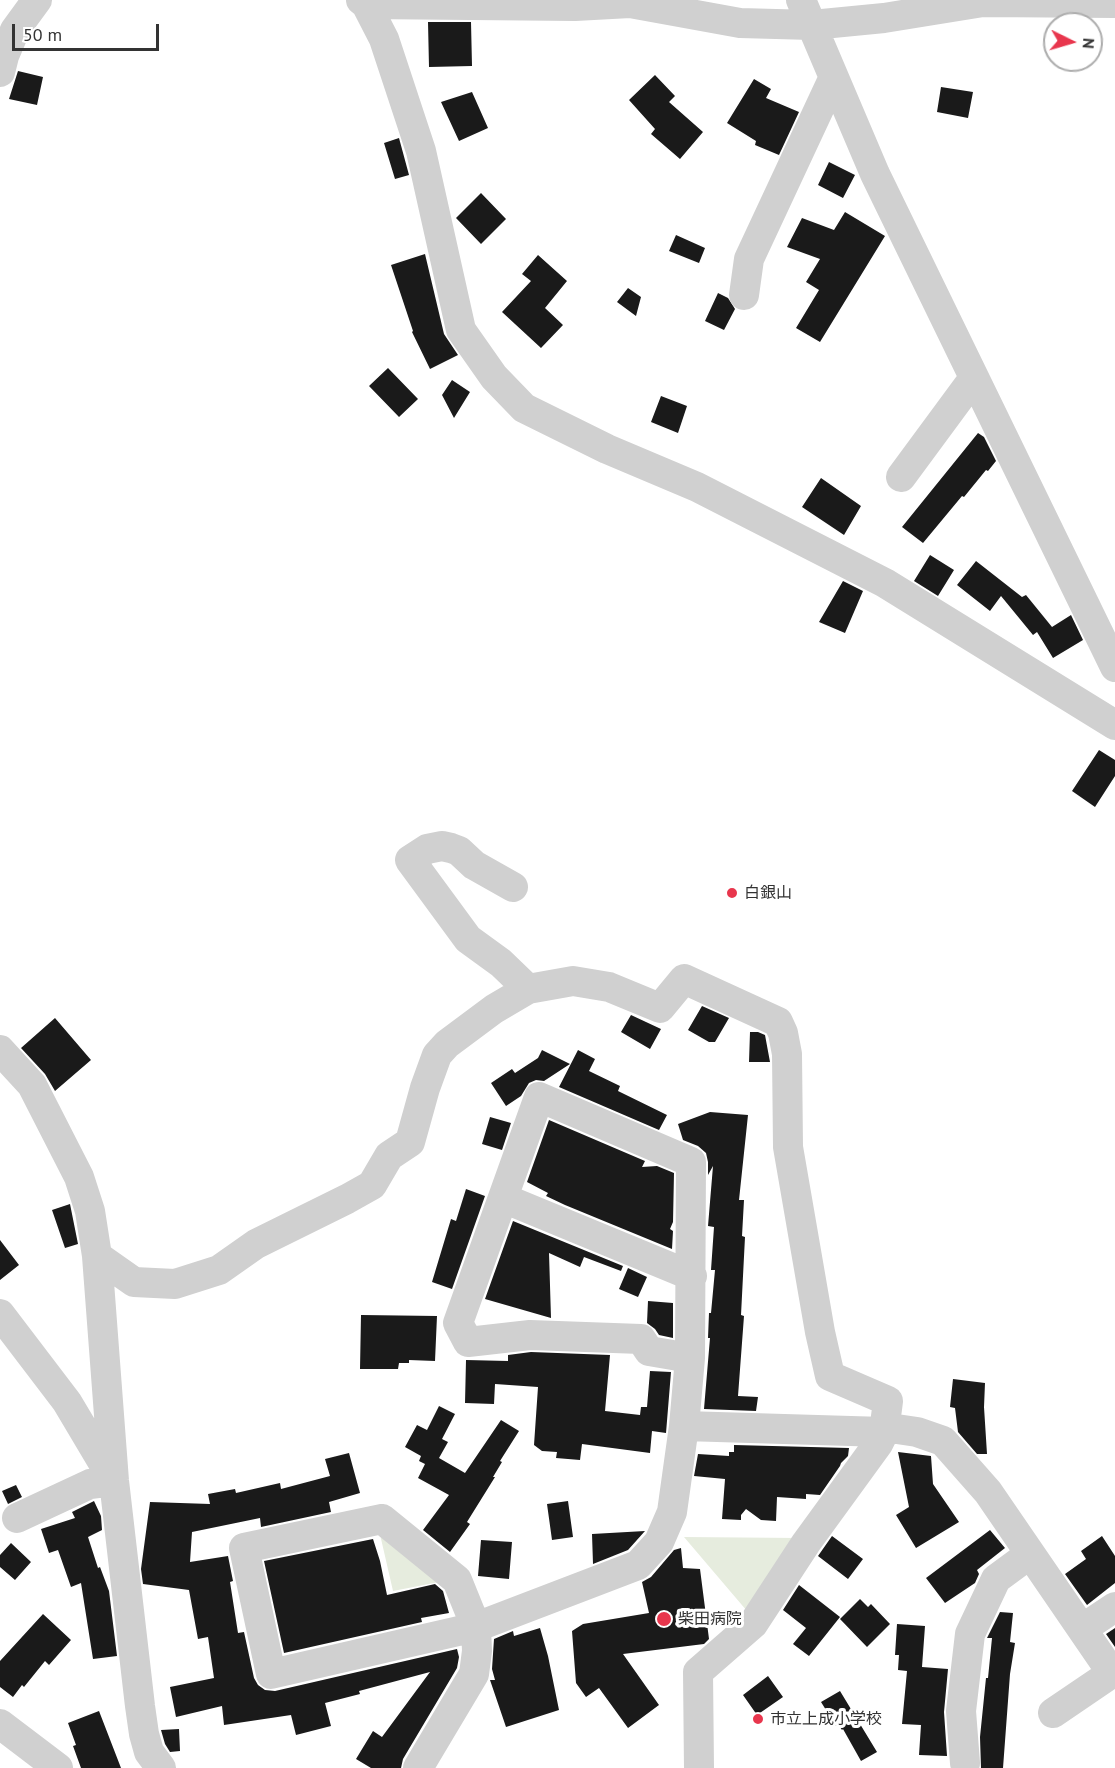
<!DOCTYPE html>
<html>
<head>
<meta charset="utf-8">
<style>
	body { margin:0 }
	#map { position:relative; width:1115px; height:1768px; overflow:hidden; background:#fff; font-family:"PT Sans",sans-serif }
	canvas { display:block }
	.north { position:absolute; left:1043px; top:12px; width:60px; height:60px; box-sizing:border-box; background:#fff; border:2px solid #adadad; border-radius:50%; rotate:95deg; font-size:16px; font-weight:700; line-height:24px; text-align:center; color:#333 }
	.north::after { content:''; display:block; margin:auto; width:21px; height:27px; background:#e8364d; clip-path:polygon(50% 0,100% 100%,50% 72%,0 100%) }
	.scale { position:absolute; left:12px; top:24px; width:147px; height:27px; box-sizing:border-box; border:3px solid #333; border-top:0; padding-left:8px; font-size:18px; line-height:21px; white-space:nowrap; color:#333; -webkit-text-stroke:4px #fff; paint-order:stroke }
</style>
</head>
<body>
<div id="map">
<canvas width="1115" height="1768"></canvas>
<div class="north">N</div>
<div class="scale">50 m</div>
</div>
<script>
const c = document.querySelector('canvas').getContext('2d');
c.lineJoin = 'round';
function fill(path, color) {
  c.fillStyle = color;
  c.fill(path, 'evenodd');
}
function poly(rows) {
  const path = new Path2D();
  for (const r of rows) {
    path.moveTo(r[0], r[1]);
    for (let i = 2; i < r.length; i += 2) path.lineTo(r[i], r[i + 1]);
  }
  return path;
}
function stroke(path, color, width, dash) {
  c.strokeStyle = color;
  c.lineWidth = width;
  c.lineCap = dash ? 'butt' : 'round';
  c.setLineDash(dash || []);
  c.stroke(path);
}
function write(font, color, halo, rows, align = 'center') {
  c.font = font + ' "PT Sans","Noto Sans JP",sans-serif';
  c.lineWidth = 6;
  c.setLineDash([]);
  c.textBaseline = 'middle';
  c.strokeStyle = halo;
  c.fillStyle = color;
  for (const [text, x, y, turn = 0] of rows) {
    c.save();
    c.translate(x, y);
    c.rotate((+turn || 0) * Math.PI / 180);
    c.textAlign = isNaN(turn) ? turn : align;
    if (halo) c.strokeText(text, 0, 0);
    c.fillText(text, 0, 0);
    c.restore();
  }
}
fill(poly([
	[379,1530,444,1581,393,1591],
	[684,1537,799,1538,747,1611]
]), '#e6ecde');
fill(poly([
	[428,22,471,22,472,66,429,67],
	[18,71,43,77,37,105,9,99],
	[655,75,675,96,669,102,703,132,680,159,651,134,655,129,629,100],
	[754,79,771,89,766,98,799,112,779,155,755,145,756,141,727,123],
	[941,87,973,92,968,118,937,112],
	[472,92,488,128,459,141,441,102],
	[399,138,409,175,395,179,384,143],
	[829,162,855,175,843,198,818,185],
	[481,193,506,219,481,244,456,218],
	[845,212,885,236,820,342,796,328,819,290,806,282,820,259,787,247,802,218,834,230],
	[676,235,705,248,699,263,669,251],
	[425,254,444,334,458,355,430,369,412,332,413,331,391,265],
	[538,255,567,281,545,308,563,325,541,348,502,312,531,281,522,274],
	[628,288,641,297,636,316,617,302],
	[718,293,728,298,735,309,724,330,705,321],
	[388,368,418,399,399,417,369,386],
	[452,380,470,392,454,418,442,395],
	[661,396,687,406,678,433,651,422],
	[978,433,984,437,996,461,988,471,986,470,964,497,962,496,923,543,902,527],
	[821,478,861,506,844,535,802,507],
	[930,555,954,570,938,596,914,581],
	[976,561,1022,597,1026,595,1052,627,1071,615,1083,640,1053,658,1037,632,1033,635,1001,596,990,611,957,585],
	[843,581,863,591,845,633,819,622],
	[1099,750,1115,760,1115,776,1095,807,1072,791],
	[702,1006,729,1018,715,1042,709,1042,688,1030],
	[631,1015,661,1029,650,1049,621,1032],
	[55,1018,91,1060,55,1091,45,1074,21,1048],
	[750,1032,758,1032,765,1035,770,1062,749,1062],
	[542,1050,570,1064,544,1081,536,1080,529,1083,521,1096,506,1106,491,1083,512,1069,515,1073,538,1058],
	[578,1050,595,1059,589,1071,620,1086,618,1091,667,1115,659,1130,559,1087],
	[710,1112,748,1115,739,1200,744,1200,742,1236,745,1237,741,1315,744,1316,738,1396,758,1397,756,1411,704,1409,710,1338,708,1338,709,1313,711,1313,715,1270,711,1270,714,1227,708,1226,713,1166,708,1175,708,1162,706,1153,698,1146,683,1140,678,1124],
	[490,1117,511,1123,502,1150,482,1144],
	[549,1120,645,1161,642,1167,657,1166,674,1173,673,1222,670,1229,673,1231,672,1249,565,1205,546,1196,548,1193,527,1182],
	[466,1189,485,1196,452,1289,432,1282,451,1219,456,1221],
	[70,1204,78,1244,65,1248,52,1210],
	[513,1221,623,1266,621,1271,584,1257,580,1267,549,1253,551,1318,485,1299],
	[0,1240,19,1265,0,1280],
	[628,1268,647,1277,638,1297,619,1289],
	[648,1301,673,1303,673,1338,659,1335,655,1329,647,1323],
	[361,1315,437,1316,435,1361,409,1360,409,1363,399,1363,398,1369,360,1369],
	[531,1352,610,1355,605,1411,640,1415,641,1407,647,1407,650,1371,671,1372,666,1433,652,1431,650,1453,582,1444,580,1460,556,1458,557,1452,542,1451,534,1445,538,1387,495,1384,494,1404,465,1403,466,1360,508,1361,508,1355],
	[953,1379,985,1383,984,1407,987,1454,977,1454,958,1432,955,1408,950,1407],
	[439,1406,455,1414,442,1439,448,1442,439,1458,465,1473,501,1420,519,1431,500,1461,502,1462,493,1477,495,1477,467,1522,470,1524,450,1552,423,1530,449,1495,418,1478,425,1464,419,1461,421,1456,405,1447,417,1425,427,1430],
	[734,1445,849,1448,848,1456,841,1463,840,1466,820,1495,806,1494,806,1499,777,1497,776,1521,761,1520,746,1509,741,1515,741,1520,722,1519,725,1479,694,1476,698,1454,729,1456,729,1452,734,1452],
	[898,1452,931,1456,933,1484,959,1522,916,1548,896,1515,909,1507],
	[349,1453,360,1493,329,1502,331,1512,261,1527,260,1518,192,1532,190,1562,228,1556,233,1581,230,1582,238,1633,244,1632,254,1678,258,1685,265,1690,275,1691,457,1649,459,1657,457,1668,403,1759,401,1768,371,1768,356,1759,373,1731,382,1737,430,1672,359,1691,360,1694,325,1703,331,1726,296,1735,291,1715,224,1725,222,1706,176,1717,170,1687,214,1678,208,1637,198,1639,189,1590,143,1584,141,1569,150,1502,210,1504,208,1494,235,1489,236,1493,280,1483,281,1489,330,1476,325,1459],
	[16,1485,22,1497,8,1504,2,1491],
	[94,1501,101,1516,102,1530,88,1537,98,1568,100,1567,109,1591,117,1656,93,1659,81,1583,71,1587,58,1550,49,1553,41,1529,75,1518,72,1512],
	[568,1501,573,1537,552,1540,547,1504],
	[990,1530,1005,1548,977,1570,979,1574,975,1583,945,1603,926,1578],
	[645,1531,628,1550,593,1564,592,1534],
	[832,1536,863,1559,848,1579,818,1556],
	[1102,1536,1115,1556,1115,1583,1087,1605,1065,1574,1086,1559,1081,1551],
	[373,1539,380,1561,387,1595,435,1584,443,1591,449,1613,421,1618,422,1622,284,1653,264,1561],
	[481,1540,512,1542,509,1579,478,1576],
	[11,1543,31,1562,15,1580,0,1567,0,1555],
	[681,1548,683,1568,700,1569,709,1639,704,1644,623,1654,659,1705,628,1728,599,1688,586,1697,576,1683,572,1631,583,1624,649,1613,642,1582,651,1577,674,1550],
	[799,1585,840,1617,809,1656,793,1644,806,1628,783,1610],
	[860,1599,868,1607,871,1604,890,1624,867,1647,840,1619],
	[1000,1612,1013,1613,1010,1642,1015,1643,1010,1674,1003,1768,981,1768,980,1737,986,1678,988,1678,992,1638,987,1638],
	[43,1614,71,1640,49,1665,45,1661,24,1687,22,1685,13,1697,0,1687,0,1661],
	[897,1624,925,1626,922,1667,948,1669,944,1712,947,1756,919,1755,921,1725,902,1724,907,1671,898,1670,899,1655,895,1655],
	[540,1628,548,1656,559,1710,506,1727,490,1680,495,1680,492,1669,494,1639,513,1631,514,1636],
	[1115,1628,1115,1647,1106,1634],
	[768,1676,783,1697,757,1715,743,1695],
	[840,1691,877,1752,861,1761,843,1729,842,1730,838,1724,836,1726,821,1702],
	[99,1711,121,1768,81,1768,73,1746,76,1745,68,1723],
	[179,1729,180,1751,170,1752,165,1744,161,1730]
]), '#1a1a1a');
stroke(poly([
	[361,0,366,4,384,39,421,151,461,330,494,377,524,408,607,449,697,487,885,583,1115,725],
	[624,0,630,3,740,23,812,25,884,18,983,2,1115,3],
	[801,0,875,174,1115,667],
	[366,4,575,6,630,3],
	[0,72,4,56,15,30,37,0],
	[744,295,749,259,833,79],
	[901,477,974,378],
	[513,887,474,865,459,851,451,848,442,846,427,849,410,860,468,939,501,963,528,989],
	[0,1050,32,1085,79,1177,90,1211,97,1256,114,1481,140,1706,144,1734,149,1752,161,1768],
	[503,1198,692,1276],
	[97,1256,134,1282,175,1284,219,1270,256,1244,347,1199,372,1185,389,1156,410,1142,425,1088,437,1055,447,1044,494,1009,528,989,573,981,609,987,660,1008,684,979,778,1022,783,1033,787,1054,788,1147,820,1332,830,1376,888,1401,884,1432,878,1444,806,1543,753,1624,698,1672,699,1768],
	[0,1314,67,1402,114,1481,90,1484,17,1518],
	[684,1426,884,1432,890,1428,917,1432,943,1441,988,1492,1112,1673],
	[382,1519,457,1580,476,1627,271,1674,244,1548,382,1519],
	[1082,1629,1115,1607],
	[1053,1713,1115,1671],
	[0,1724,58,1768],
	[965,1763,961,1711,970,1634,996,1579,1030,1554],
	[418,1768,474,1674,477,1651,476,1627,638,1565,659,1542,672,1512,684,1426,690,1358,691,1162,539,1097,458,1323,468,1342,530,1335,641,1339,649,1351,690,1358]
]), '#d0d0d0', 30);
for (const [x, y, r, color] of [
	[732,893,6,"#e8364d"],
	[664,1619,8,"#e8364d"],
	[758,1719,6,"#e8364d"]
]) {
  const dot = new Path2D();
  dot.arc(x, y, r, 0, 2 * Math.PI);
  c.fillStyle = color;
  c.fill(dot);
  stroke(dot, '#fff', 2);
}
write('16px', '#333', '#fff', [
	["白銀山",744,893],
	["柴田病院",678,1619],
	["市立上成小学校",770,1719]
], 'left');
</script>
</body>
</html>
